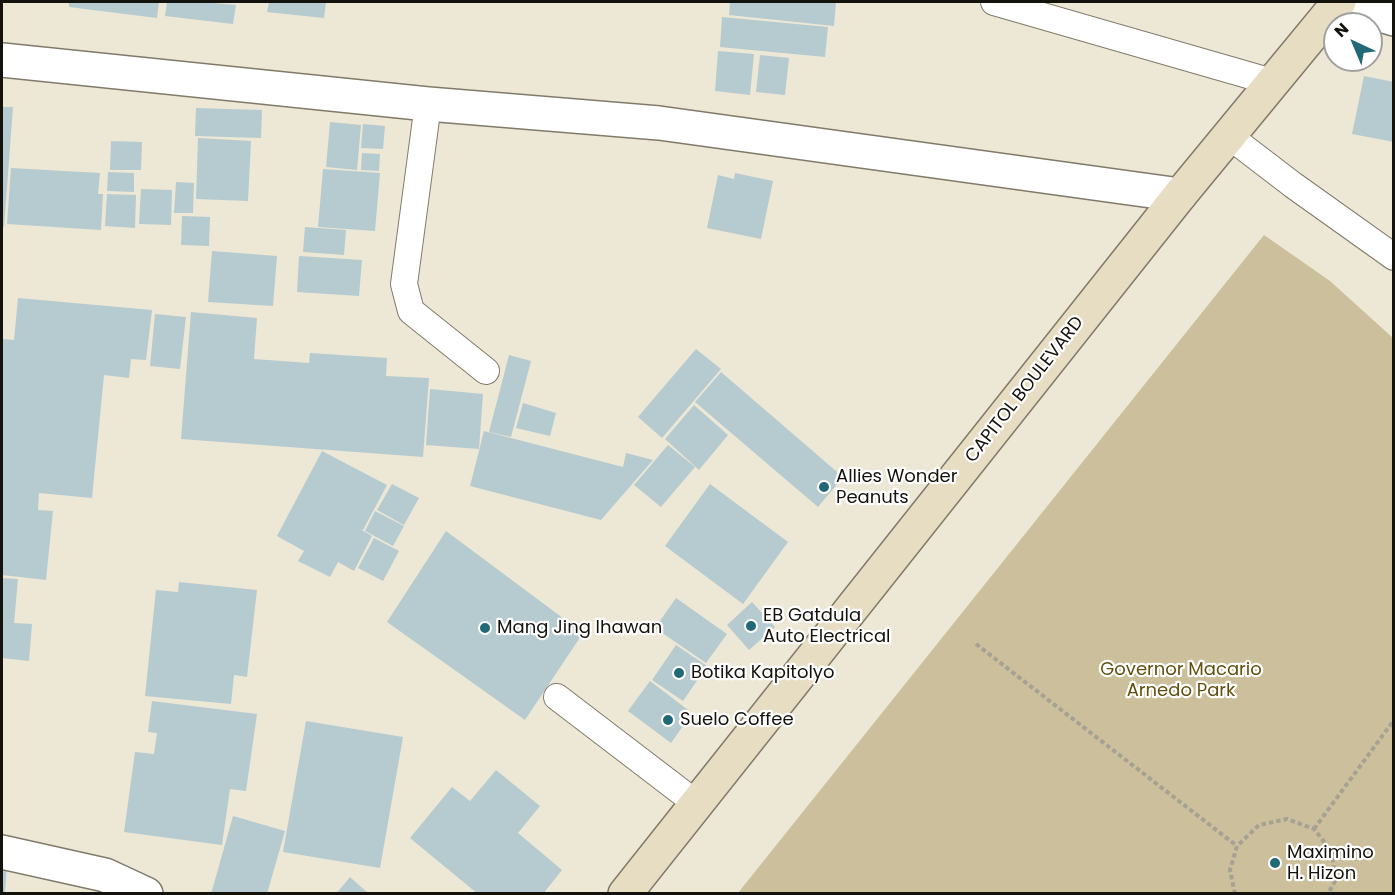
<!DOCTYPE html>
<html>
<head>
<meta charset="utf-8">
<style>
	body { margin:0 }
	#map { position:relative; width:1395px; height:895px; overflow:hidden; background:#ede7d5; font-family:Poppins,sans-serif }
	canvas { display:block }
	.frame { position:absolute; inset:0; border:3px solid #14120c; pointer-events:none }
	.north { position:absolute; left:1323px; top:12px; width:60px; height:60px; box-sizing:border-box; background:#fff; border:2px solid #a1a09e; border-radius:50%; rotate:316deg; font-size:16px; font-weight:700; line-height:24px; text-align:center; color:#14120c }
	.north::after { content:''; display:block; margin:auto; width:21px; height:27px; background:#216976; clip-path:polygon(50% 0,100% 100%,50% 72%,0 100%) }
</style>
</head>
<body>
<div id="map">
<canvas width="1395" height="895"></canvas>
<div class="frame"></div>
<div class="north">N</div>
</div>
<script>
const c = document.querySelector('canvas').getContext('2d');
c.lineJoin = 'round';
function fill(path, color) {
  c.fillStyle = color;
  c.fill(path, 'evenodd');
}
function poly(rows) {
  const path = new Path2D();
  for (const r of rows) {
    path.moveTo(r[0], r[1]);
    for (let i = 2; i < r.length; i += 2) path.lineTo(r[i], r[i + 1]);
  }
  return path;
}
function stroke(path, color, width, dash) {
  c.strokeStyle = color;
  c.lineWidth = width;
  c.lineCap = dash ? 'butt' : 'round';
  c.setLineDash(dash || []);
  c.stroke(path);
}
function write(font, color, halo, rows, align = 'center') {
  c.font = font + ' Poppins,sans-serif';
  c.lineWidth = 4.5;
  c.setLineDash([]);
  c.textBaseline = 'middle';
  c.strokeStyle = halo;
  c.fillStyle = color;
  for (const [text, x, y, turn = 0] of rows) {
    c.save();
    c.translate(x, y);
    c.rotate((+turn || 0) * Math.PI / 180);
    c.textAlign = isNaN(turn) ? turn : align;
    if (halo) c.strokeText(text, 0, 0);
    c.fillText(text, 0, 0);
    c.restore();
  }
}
fill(poly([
	[1264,235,1330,281,1393,338,1393,893,738,893]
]), '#ccbf9c');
fill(poly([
	[69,2,159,2,157,18,69,7],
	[167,2,202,2,236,5,233,24,165,16],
	[269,2,326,2,324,18,267,12],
	[730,2,836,2,834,26,729,15],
	[722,17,828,27,825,57,720,47],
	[718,51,754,54,750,95,715,91],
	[760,55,789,58,785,95,756,92],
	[1364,76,1394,82,1394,142,1352,134],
	[2,107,13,107,4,227,2,226],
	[196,108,262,110,261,138,195,136],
	[330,122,361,125,357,170,326,167],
	[363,124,385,126,383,149,361,148],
	[198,138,251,141,248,201,196,199],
	[111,141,142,142,141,170,110,170],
	[362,153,380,154,379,171,361,170],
	[11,168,100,173,98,194,103,194,101,230,7,224],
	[323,169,380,173,375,231,318,227],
	[108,172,134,173,134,192,107,191],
	[735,173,773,181,761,239,707,228,718,175,734,179],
	[176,182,194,183,193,213,174,213],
	[141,189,172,190,171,225,139,224],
	[107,194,136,195,135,228,105,226],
	[182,216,210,217,209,246,181,245],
	[305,227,346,230,344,255,303,252],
	[212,251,277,256,273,306,208,302],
	[299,256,362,260,359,296,297,292],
	[18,298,152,310,146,360,131,359,129,378,104,375,92,498,39,493,38,510,53,511,46,580,2,575,2,339,14,340],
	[191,312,257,318,254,359,309,363,310,353,387,358,386,376,429,378,423,457,181,439],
	[155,314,186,317,180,369,150,366],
	[696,349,721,369,662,438,638,417],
	[509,355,531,361,511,437,489,432],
	[721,372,843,477,818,507,695,402],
	[430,389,483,394,479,449,426,445],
	[523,403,556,413,550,436,516,428],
	[694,405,728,435,699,470,665,439],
	[484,431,623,467,626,453,653,460,601,520,470,486],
	[668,445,695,467,661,507,634,485],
	[322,451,387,485,363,530,360,529,372,536,354,571,338,562,330,577,298,561,304,551,277,536],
	[392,484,419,498,404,525,377,510],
	[710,484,788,542,743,604,665,546],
	[375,511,404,526,393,546,365,531],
	[446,531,583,633,525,720,387,622],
	[374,538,399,551,383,581,358,568],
	[2,578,18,579,14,623,32,624,29,661,2,658],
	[179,582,257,590,247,677,234,675,231,704,145,696,156,590,178,592],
	[676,598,727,634,706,663,655,628],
	[752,602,775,627,749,650,727,625],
	[676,645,707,666,683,701,652,680],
	[650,681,692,713,671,743,628,711],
	[152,701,257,714,246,791,230,789,222,845,124,832,135,752,154,754,157,733,148,732],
	[306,721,403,737,380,868,283,852],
	[496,770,540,806,518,833,562,870,543,894,478,894,410,838,452,787,470,801],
	[233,816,285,831,267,894,211,894],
	[2,864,7,864,5,894,2,894],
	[350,877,369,894,336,894]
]), '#b6cbd0');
const lane = poly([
	[994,2,1272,82],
	[428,104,404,284,411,311,486,371],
	[1229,136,1293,185,1394,257],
	[557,697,697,804]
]);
const street = poly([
	[1338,2,1394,19],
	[2,60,428,104,659,123,1180,195],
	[2,852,105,875,146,894]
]);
const secondary = poly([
	[625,894,1180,195,1339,2]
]);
stroke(lane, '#807a6a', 28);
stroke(street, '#807a6a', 36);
stroke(secondary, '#807a6a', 36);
stroke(poly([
	[976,644,1237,846],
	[1314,829,1394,720],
	[1235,894,1230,870,1237,846,1259,825,1287,819,1314,829,1332,852,1335,881,1328,894]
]), '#a5a193', 4, [4.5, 3]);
stroke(lane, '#fff', 26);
stroke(street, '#fff', 33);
stroke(secondary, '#e6ddc3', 33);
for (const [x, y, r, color] of [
	[824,487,6,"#216976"],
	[751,626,6,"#216976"],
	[485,628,6,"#216976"],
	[679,673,6,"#216976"],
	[668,720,6,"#216976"],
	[1275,863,6,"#216976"]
]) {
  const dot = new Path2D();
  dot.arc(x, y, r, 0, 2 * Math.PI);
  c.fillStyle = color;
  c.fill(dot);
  stroke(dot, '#fff', 2);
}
write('18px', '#14120c', '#fff', [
	["CAPITOL BOULEVARD",1025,390,-52]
]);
write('18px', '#14120c', '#fff', [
	["Allies Wonder",836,477],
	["Peanuts",836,498],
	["EB Gatdula",763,616],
	["Auto Electrical",763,637],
	["Mang Jing Ihawan",497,628],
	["Botika Kapitolyo",691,673],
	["Suelo Coffee",680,720],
	["Maximino",1287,853],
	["H. Hizon",1287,874]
], 'left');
write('18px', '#634f0d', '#fff', [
	["Governor Macario",1181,670],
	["Arnedo Park",1181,691]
]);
</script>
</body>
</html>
